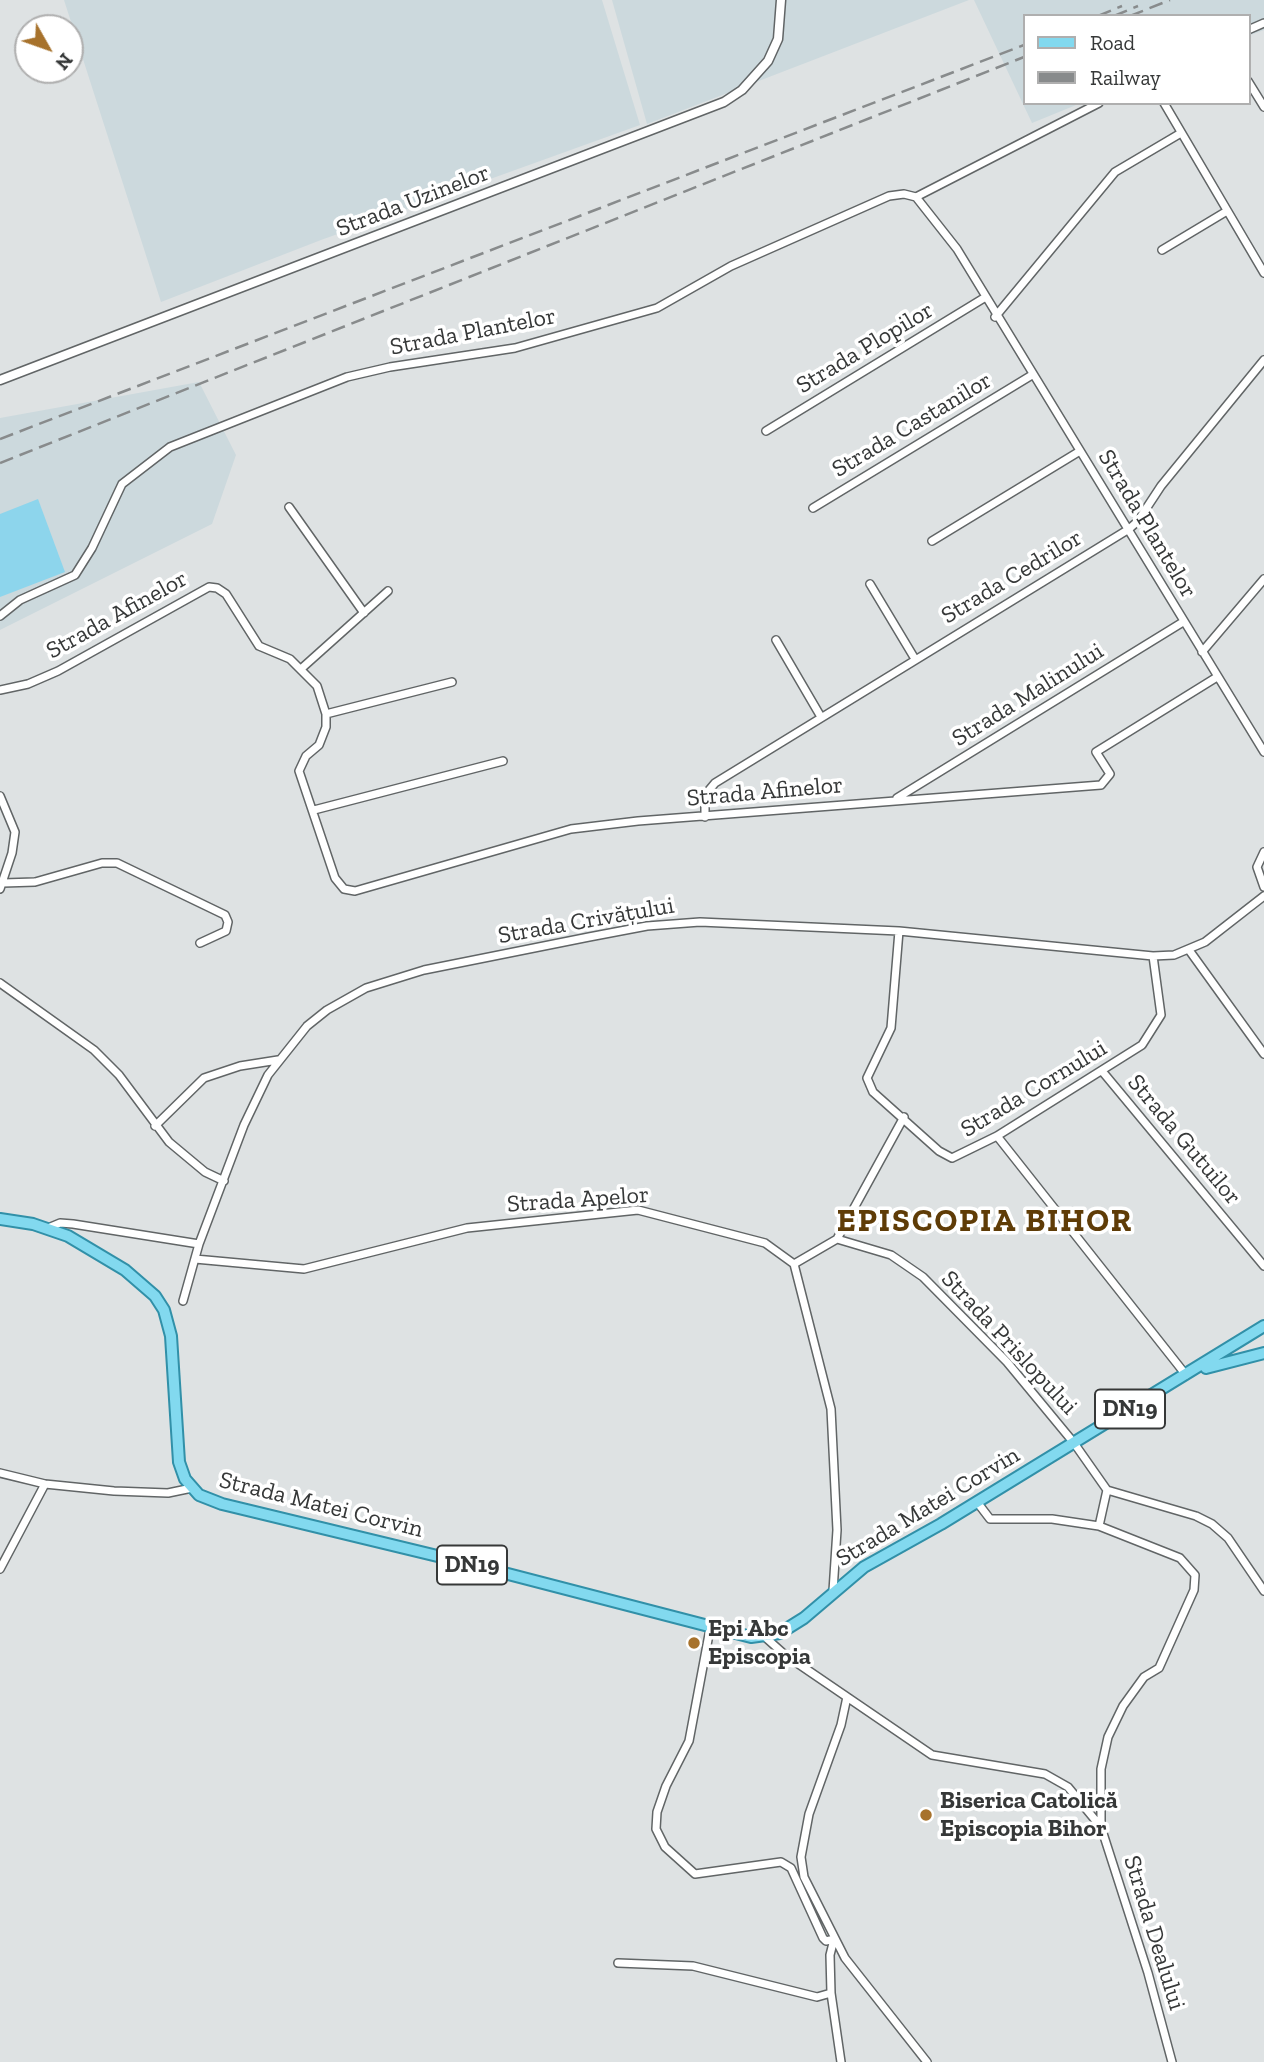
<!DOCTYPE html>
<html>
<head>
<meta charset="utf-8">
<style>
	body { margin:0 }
	#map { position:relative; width:1264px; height:2062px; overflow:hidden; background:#dee2e3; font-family:"Zilla Slab",serif }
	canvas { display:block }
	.legend { position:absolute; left:1023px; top:14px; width:228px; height:91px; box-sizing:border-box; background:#fff; border:2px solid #afafaf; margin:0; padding:9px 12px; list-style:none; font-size:21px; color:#363838 }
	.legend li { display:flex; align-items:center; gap:14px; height:35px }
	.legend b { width:35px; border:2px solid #afafaf }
	.north { position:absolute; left:14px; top:14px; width:70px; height:70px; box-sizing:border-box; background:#fff; border:2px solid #afafaf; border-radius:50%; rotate:130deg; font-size:19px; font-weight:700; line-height:28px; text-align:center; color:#363838 }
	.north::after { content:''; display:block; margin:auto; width:24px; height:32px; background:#a7722c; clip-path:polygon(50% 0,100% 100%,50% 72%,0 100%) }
</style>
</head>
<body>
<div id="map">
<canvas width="1264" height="2062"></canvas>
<ul class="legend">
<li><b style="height:9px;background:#82d9ef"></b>Road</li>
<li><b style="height:9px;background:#888b8c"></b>Railway</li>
</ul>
<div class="north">N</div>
</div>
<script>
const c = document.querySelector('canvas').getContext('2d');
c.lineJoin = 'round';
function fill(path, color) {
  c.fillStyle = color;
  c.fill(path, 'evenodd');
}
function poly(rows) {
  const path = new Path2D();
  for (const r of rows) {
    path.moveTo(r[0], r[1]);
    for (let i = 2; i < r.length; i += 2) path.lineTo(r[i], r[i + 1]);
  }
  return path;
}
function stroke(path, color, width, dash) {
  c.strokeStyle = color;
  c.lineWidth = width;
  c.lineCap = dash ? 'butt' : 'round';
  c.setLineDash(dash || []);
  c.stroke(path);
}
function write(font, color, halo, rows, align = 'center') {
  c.font = font + ' "Zilla Slab",serif';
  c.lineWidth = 7;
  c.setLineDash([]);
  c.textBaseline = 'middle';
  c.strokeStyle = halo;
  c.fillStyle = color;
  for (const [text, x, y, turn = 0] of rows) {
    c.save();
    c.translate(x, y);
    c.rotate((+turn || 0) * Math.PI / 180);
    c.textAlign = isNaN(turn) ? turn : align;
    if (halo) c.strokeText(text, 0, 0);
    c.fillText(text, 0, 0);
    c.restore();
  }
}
fill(poly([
	[64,0,602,0,640,125,321,240,161,302],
	[612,0,969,0,647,124],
	[974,0,1264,0,1264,30,1248,36,1248,16,1024,16,1024,103,1081,103,1032,123],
	[199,382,236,455,212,524,0,630,0,418]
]), '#ccd9dd');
fill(poly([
	[38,499,65,572,0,597,0,514]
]), '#8dd5ec');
const minor = poly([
	[1248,30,1264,23],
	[1248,81,1264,107],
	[1164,103,1264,273],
	[916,197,1099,103],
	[1162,250,1227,211],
	[995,317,1115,172,1181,133],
	[766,431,984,298],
	[289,507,364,613],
	[813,508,1032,375],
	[932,541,1080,451],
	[870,584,915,659],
	[0,616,20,600,75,575,92,548,122,484,170,447,347,377,390,367,515,348,657,308,731,266,889,196,904,194,916,197,957,249,1264,752],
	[776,640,821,717],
	[1202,652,1264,579],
	[302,668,388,591],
	[0,690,28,684,58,671,209,587,217,588,226,594,259,646,290,659,317,686,326,714,326,727,319,745,306,756,299,771,335,878,344,889,355,891,571,829,638,821,1101,785,1110,774,1096,752,1217,677],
	[326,714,452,682],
	[0,796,15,832,12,853,0,889],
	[897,798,1183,622],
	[314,810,503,761],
	[705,817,705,795,715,783,1129,529,1138,521,1161,486,1264,360],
	[1264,852,1257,867,1264,887],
	[3,883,35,882,102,863,117,863,225,915,228,922,226,931,200,943],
	[899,931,891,1028,867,1078,873,1092,939,1151,952,1158,997,1136,1142,1045,1161,1015,1153,956],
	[1189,950,1264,1054],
	[0,983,94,1050,119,1075,169,1142,205,1172,224,1181],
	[1102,1071,1264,1266],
	[155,1126,204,1078,240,1066,278,1060],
	[997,1136,1186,1375],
	[48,1228,60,1223,73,1224,199,1244],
	[837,1239,904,1117],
	[195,1259,304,1269,467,1228,638,1210,765,1243,794,1264,831,1409,837,1530,833,1591],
	[794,1264,837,1239,891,1255,923,1277,1007,1362,1074,1443,1107,1490,1196,1516,1212,1524,1228,1538,1264,1591],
	[183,1301,199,1244,244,1125,268,1075,307,1026,327,1010,366,988,424,970,589,937,647,926,700,922,899,931,1153,956,1174,955,1205,942,1264,896],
	[0,1473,45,1484,114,1491,168,1493,192,1488],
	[977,1502,990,1519,1052,1519,1099,1526,1180,1558,1195,1575,1194,1590,1159,1668,1144,1677,1123,1706,1108,1737,1101,1769,1101,1827,1148,1973,1172,2062],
	[1099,1526,1107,1490],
	[0,1569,45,1484],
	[710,1629,689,1741,666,1786,657,1812,656,1829,665,1847,695,1874,781,1862,791,1868,823,1938,826,1941,834,1939,830,1955,831,1993,841,2062],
	[765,1637,784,1654,932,1755,1045,1774,1068,1787,1101,1827],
	[847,1697,841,1725,809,1814,801,1857,804,1877,845,1958,927,2062],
	[618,1963,693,1966,817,1997,831,1993]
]);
const tertiary = poly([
	[0,380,724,102,742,90,768,61,778,39,781,0]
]);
const primary = poly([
	[0,1219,33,1224,68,1236,125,1270,155,1296,164,1310,171,1336,179,1462,185,1479,199,1495,222,1504,454,1560,751,1637,780,1633,804,1618,864,1567,941,1524,1264,1326],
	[1206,1368,1264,1353]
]);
stroke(minor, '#616566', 10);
stroke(tertiary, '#616566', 11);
stroke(primary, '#3190a8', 14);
stroke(minor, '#fff', 7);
stroke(tertiary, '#fff', 8);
stroke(primary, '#82d9ef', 10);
stroke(poly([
	[1098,16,1122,6],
	[1114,16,1138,6],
	[1130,16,1170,0],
	[0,439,1024,45],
	[0,463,1024,57]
]), '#888b8c', 2.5, [14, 7]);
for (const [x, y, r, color] of [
	[694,1643,7,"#a7722c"],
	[926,1815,7,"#a7722c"]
]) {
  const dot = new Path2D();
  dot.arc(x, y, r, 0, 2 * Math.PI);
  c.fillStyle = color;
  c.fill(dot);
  stroke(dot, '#fff', 2.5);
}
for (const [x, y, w] of [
	[1130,1409,70],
	[472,1565,70]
]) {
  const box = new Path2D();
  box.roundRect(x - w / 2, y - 19.5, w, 39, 5);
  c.fillStyle = '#fff';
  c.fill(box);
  stroke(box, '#363838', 2);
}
write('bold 23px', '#363838', null, [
	["DN19",1130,1409],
	["DN19",472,1565]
]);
write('24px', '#363838', '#fff', [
	["Strada Uzinelor",413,201,-21],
	["Strada Plantelor",473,332,-11],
	["Strada Plopilor",865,348,-31],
	["Strada Castanilor",912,425,-31],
	["Strada Plantelor",1147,524,59],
	["Strada Cedrilor",1012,577,-31],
	["Strada Afinelor",117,615,-29],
	["Strada Malinului",1028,695,-32],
	["Strada Afinelor",765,792,-5],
	["Strada Crivățului",586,921,-10],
	["Strada Cornului",1034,1089,-31],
	["Strada Gutuilor",1184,1140,50],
	["Strada Apelor",578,1200,-4],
	["Strada Prislopului",1009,1343,47],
	["Strada Matei Corvin",321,1505,14],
	["Strada Matei Corvin",928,1507,-31],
	["Strada Dealului",1154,1933,73]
]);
write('bold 24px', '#363838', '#fff', [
	["Epi Abc",708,1629],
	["Episcopia",708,1657],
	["Biserica Catolică",940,1801],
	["Episcopia Bihor",940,1829]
], 'left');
c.letterSpacing = '2px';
write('bold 32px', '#5f3c07', '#fff', [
	["EPISCOPIA BIHOR",985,1222]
]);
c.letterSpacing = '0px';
</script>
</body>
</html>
